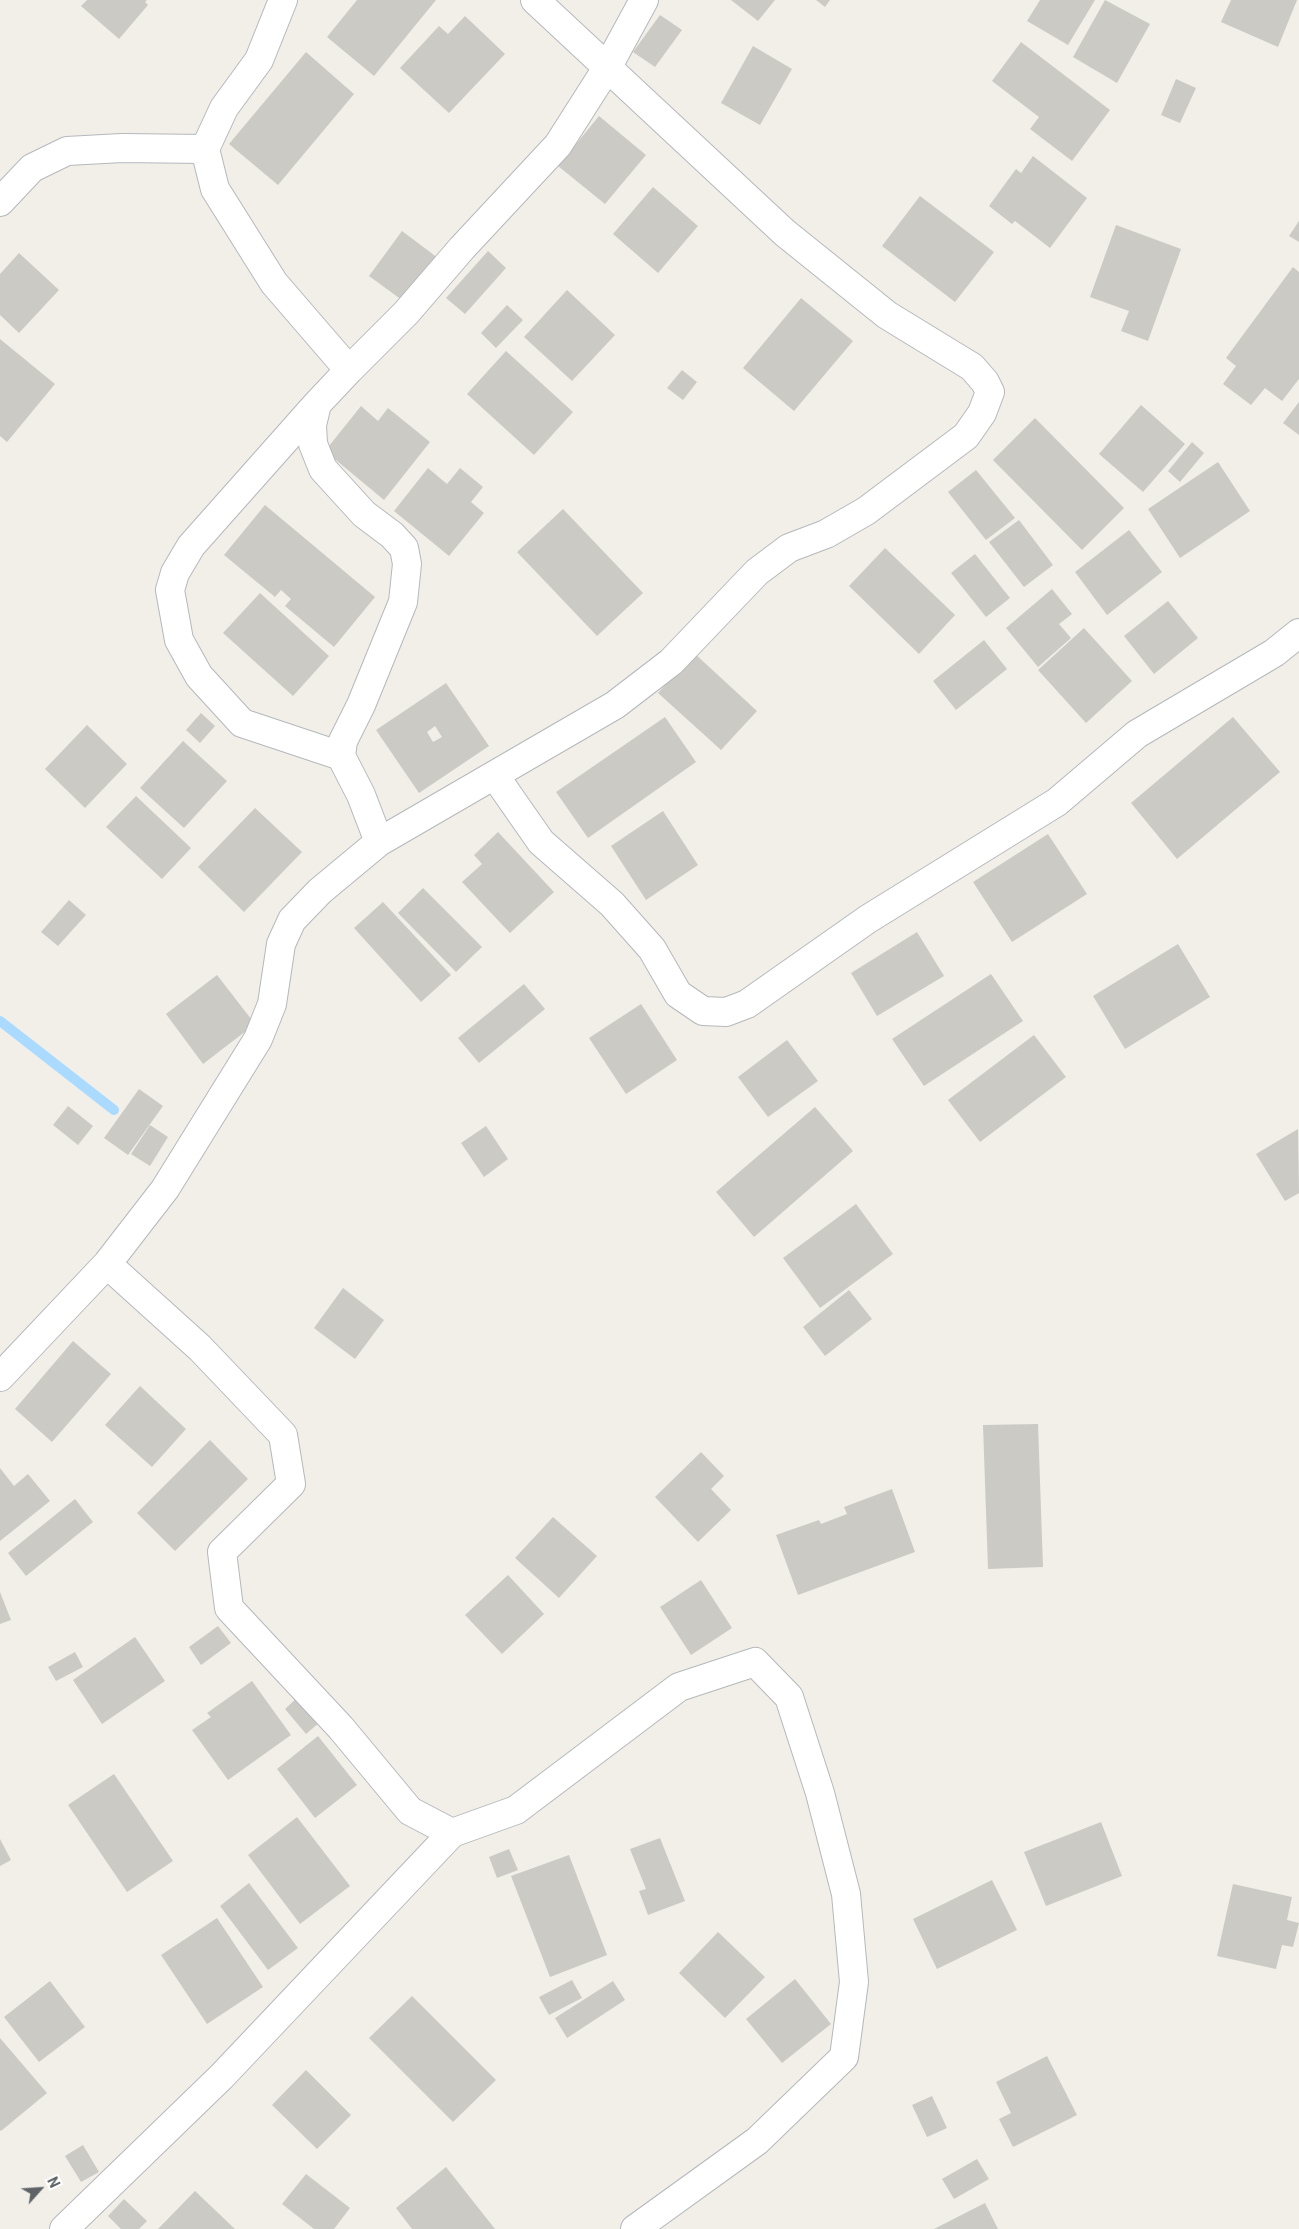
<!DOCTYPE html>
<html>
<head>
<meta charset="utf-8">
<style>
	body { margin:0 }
	#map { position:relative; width:1299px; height:2229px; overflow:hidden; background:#f1efe8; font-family:Roboto,sans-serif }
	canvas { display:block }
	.north { position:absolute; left:15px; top:2164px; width:50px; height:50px; -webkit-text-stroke:4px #fff; paint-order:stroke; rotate:64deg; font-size:14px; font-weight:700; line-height:20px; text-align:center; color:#5f6368 }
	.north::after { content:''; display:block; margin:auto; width:18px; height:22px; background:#5f6368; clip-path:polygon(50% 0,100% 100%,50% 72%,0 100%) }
</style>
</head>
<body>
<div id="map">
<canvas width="1299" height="2229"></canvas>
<div class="north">N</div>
</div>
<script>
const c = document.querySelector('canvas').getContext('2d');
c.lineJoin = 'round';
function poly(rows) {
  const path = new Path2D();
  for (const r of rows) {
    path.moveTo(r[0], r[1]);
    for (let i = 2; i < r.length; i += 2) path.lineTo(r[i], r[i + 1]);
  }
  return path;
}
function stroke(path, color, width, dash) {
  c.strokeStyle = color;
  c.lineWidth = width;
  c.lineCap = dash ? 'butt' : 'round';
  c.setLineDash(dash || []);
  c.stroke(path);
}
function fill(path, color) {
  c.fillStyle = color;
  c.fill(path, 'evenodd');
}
stroke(poly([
	[0,1021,114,1110]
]), '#aadaff', 10);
fill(poly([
	[87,0,147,0,145,2,148,5,119,39,81,6],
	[357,0,436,0,374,76,327,37],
	[731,0,775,0,758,21],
	[816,0,830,0,825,7],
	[1040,0,1095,0,1068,45,1027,21],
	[1105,0,1150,24,1117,83,1073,57],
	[1231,0,1297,0,1278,47,1221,22],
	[660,15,682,30,655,67,633,52],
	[465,16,505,54,449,113,400,68,439,26,448,34],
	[1021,42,1110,110,1072,161,1030,129,1039,117,992,81],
	[753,46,792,69,760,125,721,103],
	[306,52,354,94,278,185,229,144],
	[1176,79,1196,88,1180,123,1161,115],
	[599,116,646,155,605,204,558,166],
	[1033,156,1087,198,1050,248,1015,221,1012,224,989,206,1016,169,1021,173],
	[653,187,698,226,658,273,613,234],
	[920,196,994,252,955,302,882,246],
	[1299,221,1299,242,1289,236],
	[1116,225,1181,249,1148,341,1121,331,1129,311,1090,297],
	[402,231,438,258,406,303,369,276],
	[488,251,506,268,465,314,446,298],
	[19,253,59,290,19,333,0,315,0,274],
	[1293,267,1299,272,1299,379,1282,401,1265,388,1251,405,1223,384,1236,366,1226,358],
	[567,290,615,335,572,381,524,337],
	[801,298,853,341,794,411,743,368],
	[507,305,523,320,496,348,481,333],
	[0,339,55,384,7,442,0,436],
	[506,351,573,412,534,455,467,394],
	[682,370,697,382,683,400,667,388],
	[1299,402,1299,435,1283,423],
	[1141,405,1185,444,1143,492,1099,454],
	[361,406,378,421,388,408,430,442,384,500,325,451],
	[1035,418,1124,508,1082,550,993,460],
	[1192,442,1204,453,1180,482,1168,471],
	[1218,462,1250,511,1180,558,1148,509],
	[428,468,447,484,460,468,483,487,471,502,484,513,449,556,394,511],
	[976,470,1015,518,986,540,948,492],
	[265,505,375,597,334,647,285,606,291,599,281,590,275,597,224,555],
	[563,509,643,593,597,636,517,552],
	[1019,520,1053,565,1024,587,989,542],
	[1129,530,1162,572,1107,615,1075,572],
	[885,548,955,615,919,654,849,586],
	[975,554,1010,598,986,617,951,573],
	[1052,589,1072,614,1059,624,1071,638,1038,667,1006,628],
	[260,593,329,656,293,696,223,633],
	[1168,601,1198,638,1154,674,1124,636],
	[1084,628,1132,681,1086,723,1038,670],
	[984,640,1007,669,956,710,933,681],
	[694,653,757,711,721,750,658,693],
	[446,683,489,746,419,793,376,730],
	[435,726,442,737,433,742,427,732],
	[201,713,215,726,200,743,186,730],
	[665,717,696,762,588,838,556,792],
	[1233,717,1280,772,1177,859,1131,803],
	[87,725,127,764,85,808,45,769],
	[183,741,227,781,184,828,140,788],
	[136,796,191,848,162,879,106,827],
	[255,808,302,852,244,912,198,867],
	[663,811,698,865,646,900,611,846],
	[498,832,554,892,510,933,462,882,482,864,474,855],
	[1048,834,1087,894,1012,942,973,882],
	[423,888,482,947,456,972,398,913],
	[69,900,86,915,58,946,41,932],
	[383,902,451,975,421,1002,354,928],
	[917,932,944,976,877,1016,851,973],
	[1178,944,1210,997,1125,1049,1093,996],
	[991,974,1023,1021,924,1086,892,1039],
	[217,975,255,1024,203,1064,166,1014],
	[524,984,545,1009,479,1063,458,1038],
	[641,1004,677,1060,626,1094,589,1038],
	[1034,1035,1066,1077,980,1142,948,1100],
	[787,1040,818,1081,768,1117,738,1077],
	[139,1089,163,1106,128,1155,104,1138],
	[68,1106,93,1126,78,1145,53,1125],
	[815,1107,853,1151,754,1237,716,1192],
	[150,1125,168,1137,150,1166,131,1154],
	[486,1126,508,1159,484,1177,461,1143],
	[1298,1129,1299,1193,1285,1201,1256,1154],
	[856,1204,893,1254,820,1308,783,1258],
	[343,1288,384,1320,355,1359,314,1328],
	[849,1290,872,1319,825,1356,803,1327],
	[73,1341,111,1374,52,1442,15,1409],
	[140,1386,186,1429,152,1467,105,1425],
	[1038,1424,1043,1567,988,1569,983,1425],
	[210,1440,248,1479,175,1551,137,1513],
	[701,1452,724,1476,711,1489,731,1510,698,1542,655,1497],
	[0,1468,14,1486,28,1474,50,1501,0,1541],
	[892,1489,915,1552,798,1595,776,1535,819,1520,821,1524,847,1514,844,1507],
	[75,1499,93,1522,26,1576,8,1553],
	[553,1517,597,1556,559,1598,515,1558],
	[508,1575,544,1614,502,1654,465,1615],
	[701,1580,732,1628,691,1655,660,1607],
	[0,1592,11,1620,0,1624],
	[218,1626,231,1643,201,1665,189,1647],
	[135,1637,165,1681,102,1724,73,1680],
	[75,1652,83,1667,56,1681,48,1667],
	[252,1681,291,1735,228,1780,192,1730,211,1717,207,1713],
	[298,1697,320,1722,306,1734,285,1709],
	[318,1736,357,1785,315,1818,277,1769],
	[114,1774,173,1861,127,1892,68,1805],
	[297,1817,350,1886,300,1924,248,1855],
	[1101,1822,1122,1876,1046,1906,1024,1852],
	[660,1838,685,1901,648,1915,639,1891,646,1889,630,1849],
	[0,1839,11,1860,0,1866],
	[509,1849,518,1870,497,1878,489,1857],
	[569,1855,607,1955,550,1977,511,1876],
	[992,1880,1017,1930,937,1969,913,1919],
	[249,1883,298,1948,268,1970,220,1906],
	[1233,1884,1292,1897,1287,1920,1299,1923,1293,1947,1282,1945,1276,1969,1217,1956],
	[217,1918,263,1987,207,2024,161,1955],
	[718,1932,765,1977,725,2018,679,1973],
	[795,1979,831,2024,782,2063,746,2019],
	[572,1980,582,1998,549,2015,539,1997],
	[50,1981,85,2027,39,2062,4,2017],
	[613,1981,625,2000,567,2038,555,2018],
	[412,1996,496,2080,453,2122,369,2038],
	[0,2038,47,2093,1,2131,0,2130],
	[1047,2056,1077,2115,1013,2147,999,2119,1011,2113,996,2082],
	[306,2070,351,2115,317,2149,272,2105],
	[932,2096,947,2128,927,2137,912,2105],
	[83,2145,99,2172,81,2182,65,2156],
	[977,2159,989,2179,954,2199,942,2179],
	[446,2167,495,2229,412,2229,396,2208],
	[306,2174,350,2208,334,2229,314,2229,282,2204],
	[195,2191,235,2229,158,2229],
	[124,2199,147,2221,139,2229,121,2229,108,2216],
	[985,2203,998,2229,934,2229]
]), '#cccac5');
const minor = poly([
	[283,0,259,60,224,108,205,149,215,189,274,283,349,370],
	[0,202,32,168,67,151,122,148,205,149],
	[317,404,191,546,175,573,170,590,179,640,199,676,242,723,341,756],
	[495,776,541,842,612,904,652,949,678,994,703,1011,726,1012,747,1004,868,919,1057,802,1137,734,1274,653,1299,633],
	[379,842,361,795,341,756,343,741,361,705,403,602,407,564,404,548,392,535,364,514,323,469,313,444,312,425,317,404,349,370,406,313,462,248,558,145,607,68,644,0],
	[107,1264,200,1348,283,1435,291,1484,222,1552,229,1608,341,1728,410,1811,452,1833,516,1810,679,1687,755,1662,789,1697,820,1793,846,1894,854,1982,844,2057,757,2141,635,2229],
	[0,1377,107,1264,165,1189,258,1039,272,1004,281,944,292,920,320,891,379,842,615,705,671,662,757,572,789,548,826,534,866,511,966,436,982,413,990,392,985,382,972,367,887,315,785,233,535,0],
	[64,2229,221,2077,452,1833]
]);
stroke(minor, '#b5b8bc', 30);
stroke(minor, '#fff', 28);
</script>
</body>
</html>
